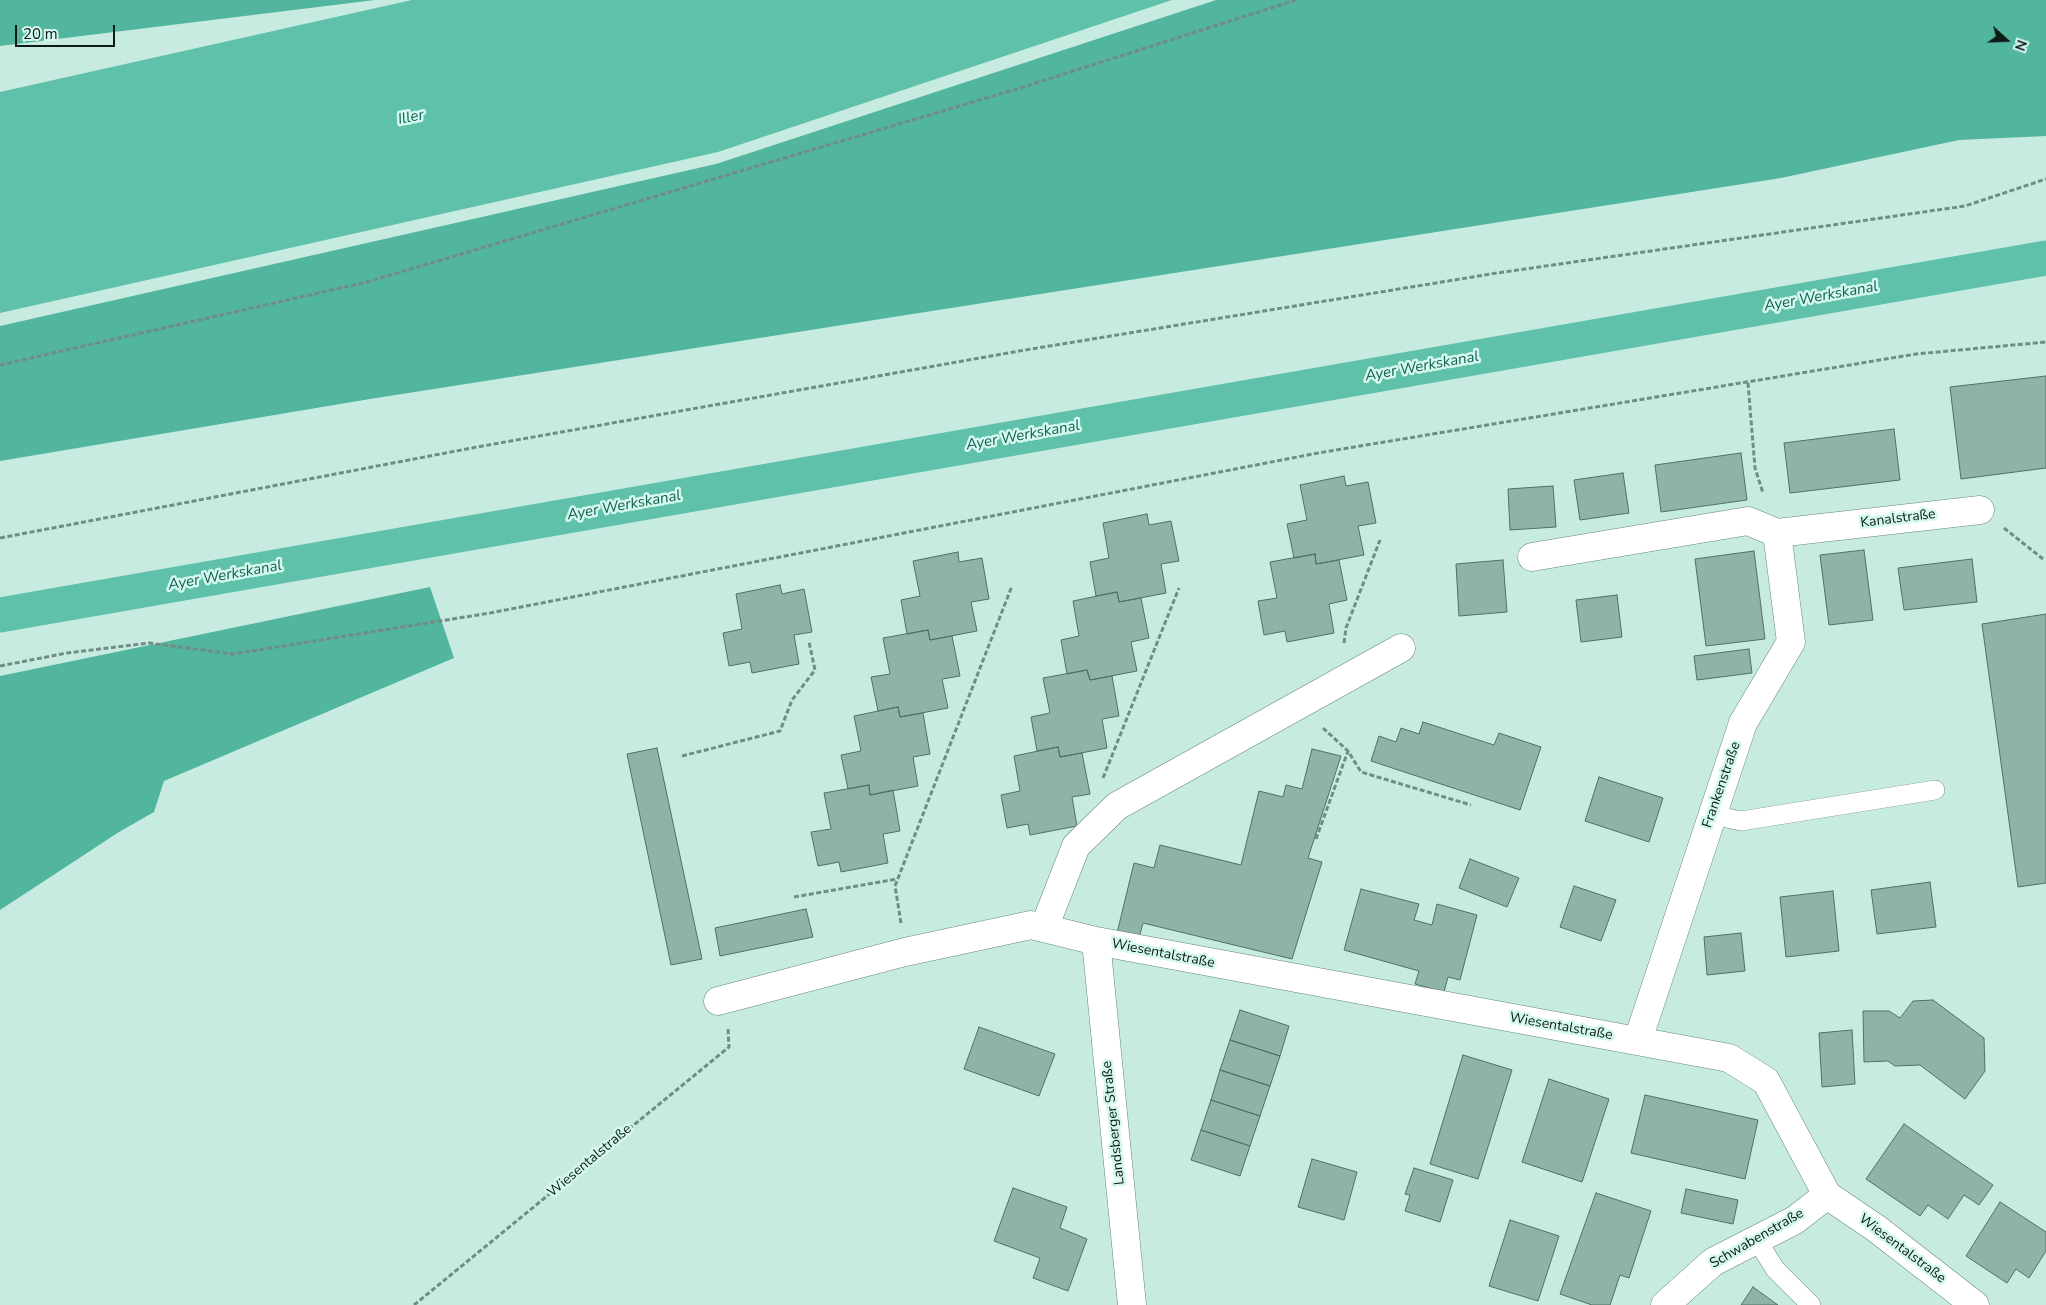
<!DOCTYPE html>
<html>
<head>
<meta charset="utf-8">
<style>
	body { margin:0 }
	#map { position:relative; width:2046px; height:1305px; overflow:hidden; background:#c7ebe1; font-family:"Nunito Sans",sans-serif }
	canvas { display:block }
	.north { position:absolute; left:1981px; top:15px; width:50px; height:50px; -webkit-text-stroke:4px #d4f8ee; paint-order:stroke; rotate:110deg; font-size:14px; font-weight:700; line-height:20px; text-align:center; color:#0d1b17 }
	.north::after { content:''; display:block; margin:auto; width:18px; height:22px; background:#0d1b17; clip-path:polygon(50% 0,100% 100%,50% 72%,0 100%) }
	.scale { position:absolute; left:15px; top:25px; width:100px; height:22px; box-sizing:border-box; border:2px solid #0d1b17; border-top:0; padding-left:6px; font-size:15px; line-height:18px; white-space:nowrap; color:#0d1b17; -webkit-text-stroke:4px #d4f8ee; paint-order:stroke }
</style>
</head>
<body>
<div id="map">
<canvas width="2046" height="1305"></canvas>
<div class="north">N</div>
<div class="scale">20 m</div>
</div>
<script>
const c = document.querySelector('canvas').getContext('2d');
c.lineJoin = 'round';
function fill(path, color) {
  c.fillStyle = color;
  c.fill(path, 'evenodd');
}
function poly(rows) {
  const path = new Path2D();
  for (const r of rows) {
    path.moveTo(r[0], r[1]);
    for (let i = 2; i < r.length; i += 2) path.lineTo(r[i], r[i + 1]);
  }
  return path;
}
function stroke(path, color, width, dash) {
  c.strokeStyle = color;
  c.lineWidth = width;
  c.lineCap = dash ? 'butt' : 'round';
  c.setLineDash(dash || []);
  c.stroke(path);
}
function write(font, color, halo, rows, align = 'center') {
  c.font = font + ' "Nunito Sans",sans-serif';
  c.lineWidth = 5;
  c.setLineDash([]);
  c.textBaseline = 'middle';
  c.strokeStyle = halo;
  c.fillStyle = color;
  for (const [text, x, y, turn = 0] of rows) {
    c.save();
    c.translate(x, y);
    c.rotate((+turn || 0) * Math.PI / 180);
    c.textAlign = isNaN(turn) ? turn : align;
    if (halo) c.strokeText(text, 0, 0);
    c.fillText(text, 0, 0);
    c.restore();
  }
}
fill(poly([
	[0,0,375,0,0,46],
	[1216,0,2046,0,2046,136,1959,140,1781,178,370,399,0,461,0,326,716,164],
	[430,587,454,658,164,781,154,812,119,832,0,910,0,676]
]), '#52b59e');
fill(poly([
	[412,0,1172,0,718,152,0,313,0,92]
]), '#5fc1aa');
stroke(poly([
	[0,615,2046,258]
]), '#5fc1aa', 35);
const building = poly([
	[2046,376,2046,468,1961,479,1950,387,2046,376],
	[1894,429,1900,480,1790,493,1784,443,1894,429],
	[1741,453,1747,500,1661,512,1655,465,1741,453],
	[1623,473,1629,513,1580,520,1574,480,1623,473],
	[1344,476,1346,486,1368,482,1376,523,1358,526,1364,555,1316,564,1315,554,1294,558,1287,524,1307,520,1300,485,1344,476],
	[1553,486,1556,527,1510,530,1508,489,1553,486],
	[1147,514,1149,525,1171,521,1179,561,1161,564,1166,593,1119,602,1117,592,1096,596,1090,562,1109,558,1103,523,1147,514],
	[1864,550,1873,620,1829,625,1820,555,1864,550],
	[1754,551,1765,639,1706,646,1695,559,1754,551],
	[958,552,959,562,982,558,989,599,971,602,977,631,930,640,928,630,907,634,901,600,920,596,913,561,958,552],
	[1315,554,1316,564,1339,560,1347,600,1329,604,1334,633,1287,642,1285,631,1264,635,1258,601,1277,598,1270,562,1315,554],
	[1972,559,1977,602,1904,610,1898,568,1972,559],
	[1503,560,1507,612,1459,616,1456,564,1503,560],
	[780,585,782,594,804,589,812,632,794,635,799,664,752,673,750,662,729,666,723,633,742,629,736,594,780,585],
	[1117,592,1119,602,1141,598,1149,638,1131,642,1137,671,1090,680,1087,670,1067,674,1061,640,1079,636,1073,601,1117,592],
	[1617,595,1622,637,1581,642,1576,600,1617,595],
	[2046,614,2046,883,2018,887,1982,624,2046,614],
	[928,630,930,640,952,636,960,676,942,679,948,708,900,717,898,707,878,711,871,677,890,674,883,638,928,630],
	[1749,649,1752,673,1697,680,1694,656,1749,649],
	[1087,670,1090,680,1112,676,1119,716,1102,719,1107,748,1060,757,1058,747,1037,751,1031,717,1050,713,1043,678,1087,670],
	[898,707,900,717,923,713,930,754,913,757,918,786,870,795,869,785,848,789,841,755,861,751,854,716,898,707],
	[1423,722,1494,745,1499,733,1541,747,1520,810,1371,761,1379,736,1396,742,1401,728,1419,734,1423,722],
	[1058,747,1060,757,1082,753,1090,794,1072,797,1077,826,1030,835,1028,824,1007,828,1001,795,1020,791,1014,756,1058,747],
	[657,748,702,959,671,965,627,754,657,748],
	[1312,749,1341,756,1308,858,1322,862,1292,959,1143,923,1139,938,1117,933,1134,863,1154,868,1160,845,1241,865,1259,791,1283,797,1286,785,1302,789,1312,749],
	[1599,777,1663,798,1649,842,1585,821,1599,777],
	[869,785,870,795,893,790,900,831,883,834,888,863,841,872,839,862,818,866,811,832,831,829,824,793,869,785],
	[1470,859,1519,878,1507,907,1459,888,1470,859],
	[1930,882,1936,927,1877,934,1871,890,1930,882],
	[1574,886,1616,900,1601,941,1560,927,1574,886],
	[1361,889,1419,904,1414,920,1432,925,1437,904,1477,915,1460,980,1448,977,1444,992,1415,984,1419,971,1344,950,1361,889],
	[1833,891,1839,951,1786,957,1780,897,1833,891],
	[806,909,813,937,720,956,715,928,806,909],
	[1741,933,1745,971,1707,975,1704,937,1741,933],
	[1933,1000,1984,1038,1985,1071,1965,1099,1920,1065,1895,1066,1888,1061,1864,1062,1863,1011,1889,1011,1900,1018,1913,1001,1933,1000],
	[1240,1010,1289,1026,1280,1056,1230,1040,1240,1010],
	[979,1027,1055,1054,1039,1096,964,1069,979,1027],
	[1852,1030,1855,1084,1822,1087,1819,1033,1852,1030],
	[1230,1040,1280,1056,1270,1086,1220,1070,1230,1040],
	[1463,1055,1512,1070,1478,1179,1430,1164,1463,1055],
	[1220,1070,1270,1086,1260,1116,1211,1100,1220,1070],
	[1549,1079,1609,1099,1582,1182,1522,1162,1549,1079],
	[1645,1095,1758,1120,1745,1179,1631,1153,1645,1095],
	[1211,1100,1260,1116,1250,1146,1201,1130,1211,1100],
	[1904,1124,1993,1185,1979,1205,1964,1195,1948,1219,1928,1205,1920,1216,1866,1179,1904,1124],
	[1201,1130,1250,1146,1240,1176,1191,1160,1201,1130],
	[1312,1159,1357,1172,1344,1220,1298,1207,1312,1159],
	[1414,1168,1453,1180,1440,1222,1405,1211,1410,1195,1405,1194,1414,1168],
	[1013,1188,1067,1207,1060,1228,1087,1239,1068,1291,1033,1278,1040,1258,994,1241,1013,1188],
	[1686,1189,1738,1200,1733,1224,1681,1213,1686,1189],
	[1596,1193,1651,1211,1629,1278,1620,1275,1610,1305,1592,1305,1560,1294,1596,1193],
	[2000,1202,2046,1232,2046,1251,2029,1278,2016,1269,2007,1283,1966,1256,2000,1202],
	[1510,1220,1559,1236,1538,1301,1489,1286,1510,1220],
	[1753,1287,1778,1305,1741,1305,1753,1287]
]);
fill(building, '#90b3a9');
stroke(building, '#4f7067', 1);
const lane = poly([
	[1712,815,1741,821,1935,790],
	[1757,1240,1775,1269,1811,1305]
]);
const street = poly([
	[1532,557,1748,521,1777,533,1980,510],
	[1044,928,1076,846,1117,806,1401,648],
	[1096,941,1132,1305],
	[718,1001,905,952,1031,925,1096,941,1729,1058,1766,1081,1827,1195,1877,1229,1975,1305],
	[1638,1040,1743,723,1791,642,1777,533],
	[1665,1305,1713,1262,1795,1220,1827,1195]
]);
stroke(lane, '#65877d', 20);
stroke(street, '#65877d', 29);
stroke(poly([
	[0,365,367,282,1020,88,1296,0],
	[1748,383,1755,468,1763,493],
	[2004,528,2043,559],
	[0,538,477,447,1025,350,1497,273,1965,206,2046,179],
	[1344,643,1346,628,1380,540],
	[0,666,67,653,149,643,233,654,490,613,1318,453,1916,354,2046,342],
	[1323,728,1348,751,1361,772,1471,805],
	[682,756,780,731,792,700,815,670,809,642],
	[1103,778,1179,588],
	[1316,839,1348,751],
	[794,897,897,879],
	[901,923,895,886,1012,586],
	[414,1305,729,1047,728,1029]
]), '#728c85', 3, [5, 2.5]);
stroke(lane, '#fff', 19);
stroke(street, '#fff', 28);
write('14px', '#0d1b17', '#d4f8ee', [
	["Kanalstraße",1898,519,-7],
	["Frankenstraße",1722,785,-71],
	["Wiesentalstraße",1163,954,11],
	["Wiesentalstraße",1561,1027,10],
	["Landsberger Straße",1114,1123,-96],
	["Wiesentalstraße",590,1161,-40],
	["Schwabenstraße",1757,1239,-30],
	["Wiesentalstraße",1902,1249,37]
]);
write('italic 15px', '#116152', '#d4f8ee', [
	["Iller",411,118,-11],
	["Ayer Werkskanal",1821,297,-10],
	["Ayer Werkskanal",1422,367,-10],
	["Ayer Werkskanal",1023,436,-10],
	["Ayer Werkskanal",624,506,-10],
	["Ayer Werkskanal",225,576,-10]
]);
</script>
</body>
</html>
